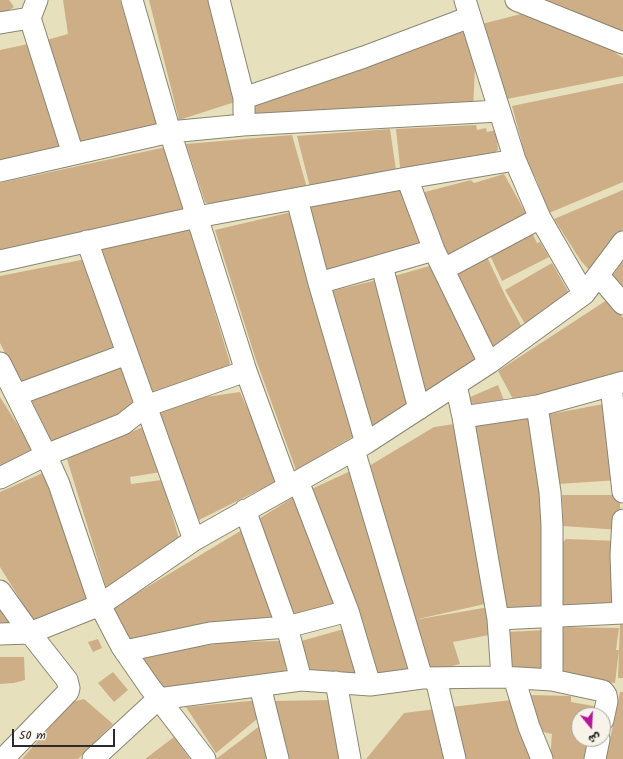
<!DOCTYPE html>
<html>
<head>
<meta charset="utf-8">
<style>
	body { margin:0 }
	#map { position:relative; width:623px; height:759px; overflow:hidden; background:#e7e0bc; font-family:Kalam,"Playpen Sans Arabic",sans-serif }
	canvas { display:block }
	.north { position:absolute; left:571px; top:707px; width:40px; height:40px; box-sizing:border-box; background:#f7f3e8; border:1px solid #a5a39c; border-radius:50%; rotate:162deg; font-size:11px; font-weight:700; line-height:16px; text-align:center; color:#2b2b2b }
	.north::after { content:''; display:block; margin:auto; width:14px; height:18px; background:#b5179e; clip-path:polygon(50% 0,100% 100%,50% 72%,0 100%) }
	.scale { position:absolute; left:12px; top:729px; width:103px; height:18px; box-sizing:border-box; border:2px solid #2b2b2b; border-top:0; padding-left:5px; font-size:12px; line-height:14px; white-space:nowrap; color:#2b2b2b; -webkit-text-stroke:3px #f7f3e8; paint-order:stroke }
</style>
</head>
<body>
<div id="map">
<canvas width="623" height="759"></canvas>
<div class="north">ش</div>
<div class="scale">50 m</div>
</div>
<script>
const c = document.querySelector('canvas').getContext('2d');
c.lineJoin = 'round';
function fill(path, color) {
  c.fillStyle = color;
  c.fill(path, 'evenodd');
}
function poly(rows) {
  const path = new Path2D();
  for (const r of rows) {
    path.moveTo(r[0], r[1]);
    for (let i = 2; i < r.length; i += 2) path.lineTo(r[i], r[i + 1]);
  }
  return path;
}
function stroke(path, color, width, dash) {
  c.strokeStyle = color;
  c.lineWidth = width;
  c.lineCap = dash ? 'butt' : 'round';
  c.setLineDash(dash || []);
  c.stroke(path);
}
fill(poly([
	[0,0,9,0,14,7,0,16],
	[63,0,120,0,160,132,77,150,43,41,68,34],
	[149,0,214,0,241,100,179,120],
	[528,0,623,0,623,37],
	[521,14,610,49,623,58,623,76,507,99,482,24],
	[471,28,476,46,473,110,250,124,253,101,444,34],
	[33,43,67,150,0,166,0,50],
	[623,83,623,182,549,213,537,181,527,162,512,106],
	[476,125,477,130,486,128,487,132,496,130,498,150,495,152,496,160,401,176,396,129],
	[390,129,397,177,312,195,297,136],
	[292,135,309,195,213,206,205,202,186,144],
	[166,147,188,216,0,256,0,183],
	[504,174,529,219,445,261,421,193,471,180,474,183],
	[403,181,427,247,325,276,305,201],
	[623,190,623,237,594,275,581,261,554,219],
	[296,211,361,432,296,470,255,357,215,230],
	[189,226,230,363,224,374,152,398,100,249],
	[530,229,537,243,540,242,549,257,502,281,489,253],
	[487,257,506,297,525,333,490,357,452,274],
	[86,259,122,353,24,390,0,343,0,276],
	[623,261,623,294,610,279],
	[552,263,573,300,528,329,505,290],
	[433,265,483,360,420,399,391,277],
	[385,278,397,336,392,349,414,406,372,429,328,292],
	[607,300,623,318,623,373,543,399,514,401,498,371],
	[121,359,137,402,131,416,62,445,51,440,29,395],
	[498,385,507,408,474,412,470,397],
	[240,392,279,480,199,520,155,410,192,399],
	[0,397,31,446,29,457,0,472],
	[609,403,619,480,558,484,545,415],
	[534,411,548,613,503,615,472,417],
	[461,423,489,603,414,620,489,607,494,634,453,642,460,664,426,673,369,466,434,427],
	[143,427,161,472,130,477,131,484,162,480,180,542,107,590,67,459],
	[355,469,413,670,372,679,305,492],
	[45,472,87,600,35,623,0,567,0,492],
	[300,493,345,610,288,622,254,522],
	[562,495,620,495,620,530,563,526],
	[247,527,278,622,130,644,114,607],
	[566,539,620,541,621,610,558,614,559,546],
	[0,602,16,633,0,633],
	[620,624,623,624,623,678,618,678],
	[351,627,367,679,308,680,294,643],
	[560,627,619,628,616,650,619,650,615,683,559,679],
	[547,630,544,676,513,671,507,632],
	[98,639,102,648,93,652,88,642],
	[283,641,287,680,162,689,139,659,172,651,227,642],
	[0,657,24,657,25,680,14,683,0,684],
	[113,672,128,690,114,702,98,683],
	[620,692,623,692,623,759,606,759],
	[530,695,571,696,571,702,599,707,597,715,579,715,579,739,593,739,589,759,550,759,552,734,531,729],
	[84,699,113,724,78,759,22,759,72,702],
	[520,699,539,759,463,759,451,707],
	[260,700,263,714,216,753,186,707],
	[332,700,343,759,283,759,272,701],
	[436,709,448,759,366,759,404,713],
	[265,722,274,759,216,759],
	[174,737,190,759,145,759]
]), '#ceae86');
const minor = poly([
	[132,0,170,132,246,371,288,486],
	[219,0,244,98,244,113],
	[465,0,515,160,540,218,584,294],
	[516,0,623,43],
	[30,18,73,154],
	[0,23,30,18,37,0],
	[244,98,364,57,470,17],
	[0,171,170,132,243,125,499,111],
	[407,178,434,250,489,363],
	[297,199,319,283,366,443],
	[87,241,194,540],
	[0,261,197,217,407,178,515,160],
	[382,266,419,409],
	[444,269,540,218],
	[599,276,623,304],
	[319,283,434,250],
	[0,363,46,455,59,484,100,605,114,632,122,647,149,686,205,759],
	[456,385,463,417,537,406,623,382],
	[611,386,623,492],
	[16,395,127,354],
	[537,406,550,492,552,525,552,680],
	[463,417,498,619,502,677],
	[354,450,422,678],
	[0,478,46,455,123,424,146,406,246,371],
	[298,481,348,611,370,685],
	[245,510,287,627,301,680],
	[0,591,30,633,67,680,69,688,68,692,3,759],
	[623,613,621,555,623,520],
	[498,619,623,613],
	[0,634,30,633,100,605,194,540,366,443,489,363,584,294,623,242],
	[125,651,210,633,287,627,348,611],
	[514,678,529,727,542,759],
	[436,679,455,759],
	[336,682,350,759],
	[260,686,278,759],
	[93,759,158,699,301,680,370,685,422,678,502,677,552,680,603,691,606,695,607,701,603,720],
	[595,759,599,739]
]);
stroke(minor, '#898674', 23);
stroke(minor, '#fff', 21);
</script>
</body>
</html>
